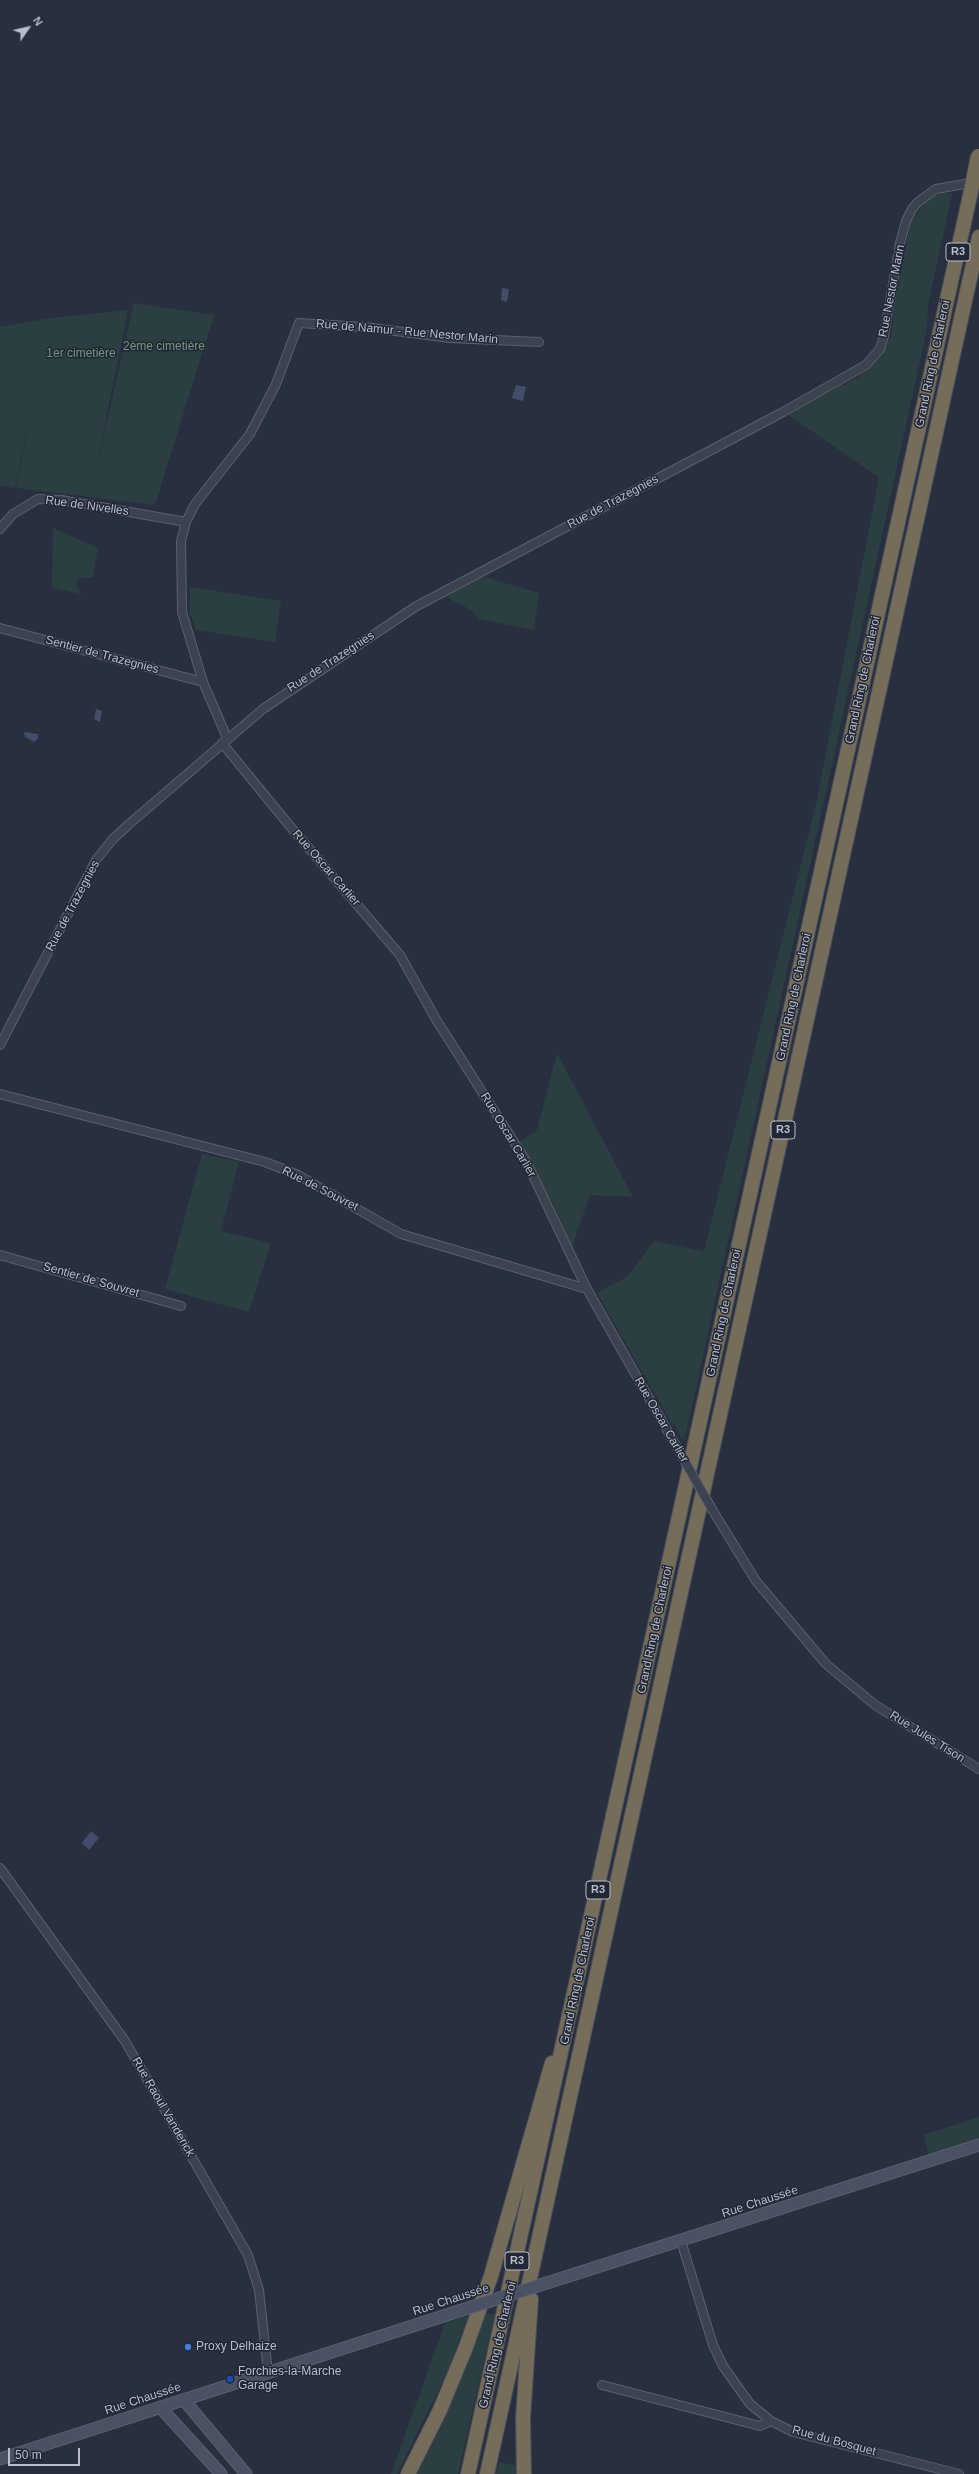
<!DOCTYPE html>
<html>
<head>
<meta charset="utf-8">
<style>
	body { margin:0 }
	#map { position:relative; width:979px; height:2474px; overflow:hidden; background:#283040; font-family:Helvetica,sans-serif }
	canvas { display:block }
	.north { position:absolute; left:8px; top:8px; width:40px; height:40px; -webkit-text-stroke:3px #212735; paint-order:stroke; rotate:56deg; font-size:11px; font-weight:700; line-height:16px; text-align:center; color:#b9beca }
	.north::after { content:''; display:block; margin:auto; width:14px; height:18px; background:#b9beca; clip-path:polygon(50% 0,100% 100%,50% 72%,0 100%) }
	.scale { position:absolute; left:8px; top:2448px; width:72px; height:18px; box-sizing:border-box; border:2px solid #b9beca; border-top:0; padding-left:5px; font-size:12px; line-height:14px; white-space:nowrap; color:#b9beca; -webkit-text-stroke:3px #212735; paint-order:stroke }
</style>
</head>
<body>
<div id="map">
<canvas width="979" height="2474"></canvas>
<div class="north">N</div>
<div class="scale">50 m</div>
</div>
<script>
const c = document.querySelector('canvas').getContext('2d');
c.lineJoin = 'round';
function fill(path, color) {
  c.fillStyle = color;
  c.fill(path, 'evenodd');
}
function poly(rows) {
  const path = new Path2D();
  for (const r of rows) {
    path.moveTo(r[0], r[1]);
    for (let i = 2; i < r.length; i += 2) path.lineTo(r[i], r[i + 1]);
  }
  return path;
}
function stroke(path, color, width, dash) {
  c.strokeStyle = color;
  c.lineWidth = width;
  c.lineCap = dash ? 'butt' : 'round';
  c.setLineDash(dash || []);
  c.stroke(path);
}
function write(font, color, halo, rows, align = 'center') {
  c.font = font + ' Helvetica,sans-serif';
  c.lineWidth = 3;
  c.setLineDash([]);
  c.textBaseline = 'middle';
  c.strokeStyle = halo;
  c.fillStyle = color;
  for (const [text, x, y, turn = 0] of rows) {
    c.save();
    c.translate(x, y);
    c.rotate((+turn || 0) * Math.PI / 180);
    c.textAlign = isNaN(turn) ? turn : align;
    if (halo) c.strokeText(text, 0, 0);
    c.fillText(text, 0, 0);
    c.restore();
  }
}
fill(poly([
	[944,192,952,194,928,305,927,329,685,1438,682,1439,675,1425,673,1426,597,1293,628,1276,654,1241,704,1251,816,804,878,483,878,477,871,472,787,414,858,377,871,368,880,357,891,336,896,296,910,223,927,200],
	[134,303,214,315,155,505,16,488,35,390,15,488,0,486,0,327,50,318,128,310,97,465],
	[53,528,98,548,93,577,78,579,76,586,80,589,81,594,52,588],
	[481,576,539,593,534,630,480,619,471,610,446,597],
	[190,587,281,601,275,642,196,630,190,613],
	[557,1053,633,1197,590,1195,572,1247,554,1206,519,1142,537,1130],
	[202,1154,239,1162,221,1231,271,1243,249,1312,165,1289],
	[979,2117,979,2140,929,2156,924,2135],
	[483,2313,495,2314,458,2474,414,2474],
	[468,2316,447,2373,397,2474,391,2474,445,2323],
	[499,2462,519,2466,520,2474,496,2474]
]), '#2b3e42');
fill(poly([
	[502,288,509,289,507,302,501,300],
	[516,385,526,387,523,401,512,398],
	[96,709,102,711,100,722,94,719],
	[24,732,38,734,38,739,34,742,25,737],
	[91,1831,99,1838,89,1850,82,1843]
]), '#414d69');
const minor = poly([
	[0,529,13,514,38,499,61,500,186,522],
	[0,628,203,682],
	[227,738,203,682,182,612,181,541,186,522,195,504,250,434,276,384,299,323,364,327,450,338,539,342],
	[222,743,289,825,400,955,437,1021,526,1161,587,1289,679,1451],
	[0,1045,96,860,112,840,128,825,263,709,415,607,783,412,866,365,880,349,884,336,900,243,906,221,912,209,918,202,936,189,976,182],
	[0,1094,265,1162,298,1175,401,1234,587,1289],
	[0,1255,181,1306],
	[713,1511,756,1581,826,1664,875,1705,979,1769],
	[0,1868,125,2041,248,2255,259,2290,268,2372],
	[681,2241,713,2345,723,2366,750,2404,771,2421,793,2432,959,2474],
	[602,2385,760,2426,771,2421]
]);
const secondary = poly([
	[575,2274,979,2145],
	[184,2400,246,2474],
	[160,2407,221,2474],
	[0,2459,459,2311]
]);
const motorway = poly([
	[408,2474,440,2410,466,2347,491,2276,552,2063],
	[468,2474,971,191],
	[487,2474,979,237],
	[524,2474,523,2418,531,2299]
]);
stroke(minor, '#5a606d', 10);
stroke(secondary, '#5a606d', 13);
stroke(motorway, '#474d5a', 16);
stroke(minor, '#3c4250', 8);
stroke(secondary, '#4a5162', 11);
stroke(motorway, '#756d5a', 14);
const minorBridge = poly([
	[679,1451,713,1511]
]);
const secondaryBridge = poly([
	[459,2311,575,2274]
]);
const motorwayBridge = poly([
	[971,191,978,156]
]);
stroke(minorBridge, '#5a606d', 10, []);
stroke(secondaryBridge, '#5a606d', 13, []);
stroke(motorwayBridge, '#474d5a', 16, []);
stroke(minorBridge, '#3c4250', 8);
stroke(secondaryBridge, '#4a5162', 11);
stroke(motorwayBridge, '#756d5a', 14);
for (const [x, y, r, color] of [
	[188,2347,4,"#3f7fe0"],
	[230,2379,4,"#1a4fb4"]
]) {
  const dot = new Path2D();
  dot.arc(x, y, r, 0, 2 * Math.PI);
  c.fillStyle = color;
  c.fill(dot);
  stroke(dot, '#212735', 1.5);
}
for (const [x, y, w] of [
	[958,252,24],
	[783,1130,24],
	[598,1890,24],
	[517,2261,24]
]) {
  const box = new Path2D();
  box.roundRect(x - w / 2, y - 9, w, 18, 3);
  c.fillStyle = '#212735';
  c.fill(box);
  stroke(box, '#b9beca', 1);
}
write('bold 11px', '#b9beca', null, [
	["R3",958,252],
	["R3",783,1130],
	["R3",598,1890],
	["R3",517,2261]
]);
write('12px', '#b9beca', '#212735', [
	["Rue Nestor Marin",892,291,-79],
	["Rue de Namur - Rue Nestor Marin",407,332,5],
	["Grand Ring de Charleroi",933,364,-78],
	["Rue de Trazegnies",613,502,-28],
	["Rue de Nivelles",87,506,8],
	["Sentier de Trazegnies",102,655,15],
	["Rue de Trazegnies",331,662,-33],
	["Grand Ring de Charleroi",863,680,-78],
	["Rue Oscar Carlier",326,868,49],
	["Rue de Trazegnies",73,906,-62],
	["Grand Ring de Charleroi",794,997,-78],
	["Rue Oscar Carlier",508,1135,59],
	["Rue de Souvret",320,1189,27],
	["Sentier de Souvret",91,1280,16],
	["Grand Ring de Charleroi",724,1313,-78],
	["Rue Oscar Carlier",661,1420,60],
	["Grand Ring de Charleroi",655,1630,-78],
	["Rue Jules Tison",927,1737,32],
	["Grand Ring de Charleroi",578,1981,-78],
	["Rue Raoul Vanderick",163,2107,60],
	["Rue Chaussée",760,2202,-18],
	["Rue Chaussée",451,2300,-18],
	["Grand Ring de Charleroi",498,2345,-77],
	["Rue Chaussée",143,2399,-18],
	["Rue du Bosquet",834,2441,15]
]);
write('12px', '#72997f', '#212735', [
	["2ème cimetière",164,347],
	["1er cimetière",81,354]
]);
write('12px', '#b9beca', '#212735', [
	["Proxy Delhaize",196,2347],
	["Forchies-la-Marche",238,2372],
	["Garage",238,2386]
], 'left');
</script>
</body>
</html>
